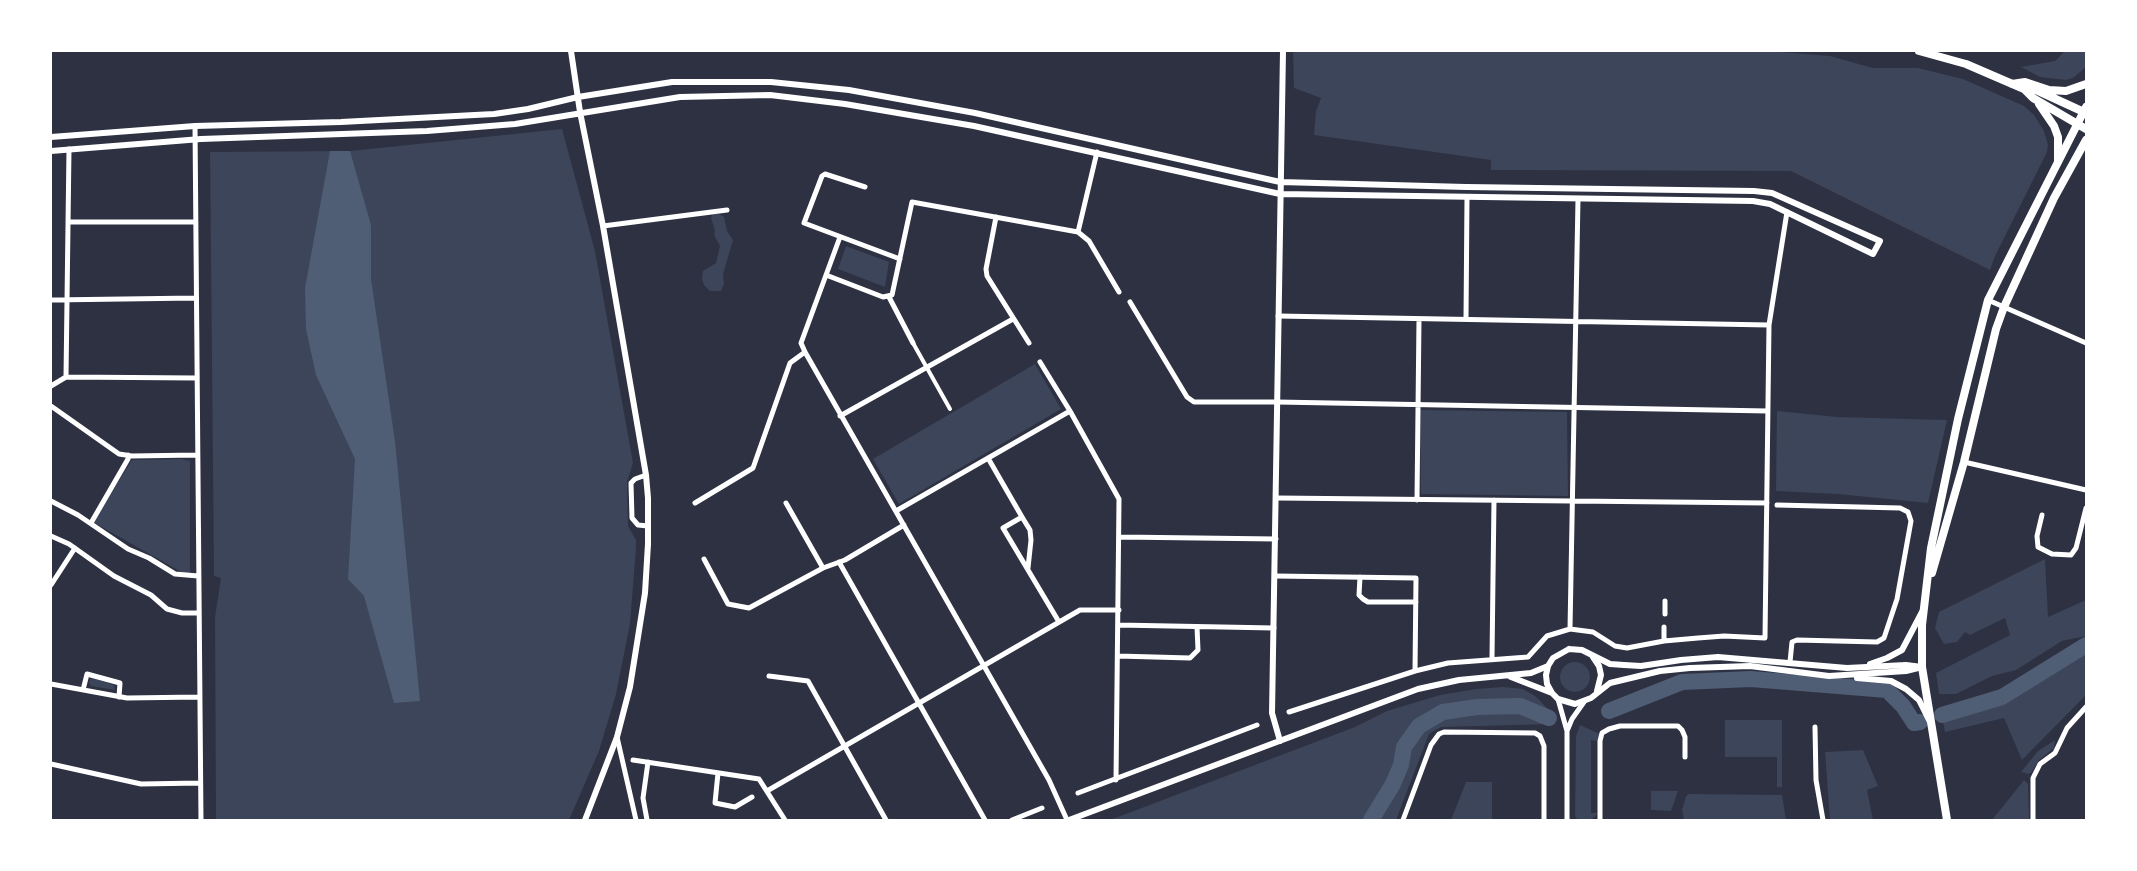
<!DOCTYPE html>
<html>
<head>
<meta charset="utf-8">
<style>
	body { margin:0 }
	#map { position:relative; width:2137px; height:871px; overflow:hidden; background:#2d3142; font-family:"Alegreya Sans",sans-serif }
	canvas { display:block }
	.frame { position:absolute; inset:0; border:52px solid #fff; pointer-events:none }
</style>
</head>
<body>
<div id="map">
<canvas width="2137" height="871"></canvas>
<div class="frame"></div>
</div>
<script>
const c = document.querySelector('canvas').getContext('2d');
c.lineJoin = 'round';
function fill(path, color) {
  c.fillStyle = color;
  c.fill(path, 'evenodd');
}
function poly(rows) {
  const path = new Path2D();
  for (const r of rows) {
    if (r.length === 3) {
      path.moveTo(r[0] + r[2], r[1]);
      path.arc(r[0], r[1], r[2], 0, 2 * Math.PI);
      continue;
    }
    path.moveTo(r[0], r[1]);
    for (let i = 2; i < r.length; i += 2) path.lineTo(r[i], r[i + 1]);
  }
  return path;
}
function stroke(path, color, width, dash) {
  c.strokeStyle = color;
  c.lineWidth = width;
  c.lineCap = dash ? 'butt' : 'round';
  c.setLineDash(dash || []);
  c.stroke(path);
}
fill(poly([
	[1293,51,1768,51,1830,56,1873,68,1918,68,1963,79,2024,106,2034,115,2044,131,2048,145,2047,152,1995,256,1990,270,1791,171,1491,170,1491,160,1314,135,1316,111,1321,98,1294,88],
	[2065,51,2086,51,2086,67,2073,78,2066,80,2040,77,2021,67,2055,61],
	[562,129,595,251,633,463,627,482,628,526,636,540,636,548,630,624,616,694,599,751,569,820,216,820,215,617,221,578,214,576,210,152,350,151],
	[713,214,719,214,724,217,727,231,733,240,723,274,724,284,721,291,710,291,704,285,702,279,703,271,716,263,720,246,714,235,715,231,711,218],
	[846,246,889,262,885,287,838,269],
	[1035,364,1061,409,899,504,873,459],
	[1420,410,1567,412,1568,496,1421,494],
	[1777,411,1837,417,1947,420,1928,503,1838,494,1776,491],
	[181,459,190,461,190,577,93,522,132,460],
	[2045,559,2048,617,2086,600,2086,636,2062,641,2016,670,1992,676,1956,694,1939,694,1936,673,2010,635,2005,618,1970,635,1965,632,1957,642,1944,644,1935,628,1939,612],
	[2086,651,2086,695,2022,760,2004,718,1945,732,1941,711,1944,709,1986,697,2050,661],
	[1575,677,15],
	[93,678,114,685,115,690,91,686,89,683,90,679],
	[1503,687,1523,689,1535,696,1552,713,1555,724,1441,727,1429,734,1396,820,1110,820,1355,727,1387,711,1440,695,1476,689],
	[1725,720,1782,720,1782,787,1777,787,1777,757,1725,757],
	[1580,725,1600,734,1597,741,1591,740,1591,813,1598,813,1592,819,1577,819,1575,815,1576,736],
	[2055,740,2054,748,2039,760,2031,773,2028,774,2021,772,2038,751],
	[1863,750,1878,786,1867,790,1873,820,1830,820,1825,752],
	[2024,780,2028,784,2029,820,1992,820],
	[1466,782,1492,782,1492,820,1451,820],
	[1651,791,1678,791,1671,811,1651,810],
	[1689,794,1782,795,1786,820,1684,820,1682,810,1686,796]
]), '#3c4559');
fill(poly([
	[330,151,350,151,371,225,371,279,395,441,420,701,394,703,364,596,348,579,355,459,316,375,306,329,305,288]
]), '#4f5d75');
stroke(poly([
	[1609,711,1682,682,1751,679,1887,690,1903,706,1914,723,1920,722],
	[1942,715,2002,697,2086,645],
	[1371,820,1393,784,1401,765,1404,747,1419,726,1443,712,1477,707,1520,706,1549,718]
]), '#4f5d75', 16);
stroke(poly([
	[913,343,950,409]
]), '#fff', 4);
stroke(poly([
	[195,126,201,820],
	[1097,152,1078,232,1089,241,1119,292],
	[865,187,825,174,822,176,804,223,900,259],
	[996,217,986,269,987,276,1029,343],
	[69,222,194,222],
	[603,226,727,210],
	[840,237,801,343,805,352,1049,780,1067,820],
	[826,275,883,297,892,295,912,202,1078,232],
	[889,297,913,343],
	[51,300,196,298],
	[1988,300,2086,343],
	[1130,302,1187,397,1194,402,1277,402,1768,411],
	[1278,316,1769,325],
	[1466,319,1467,197],
	[1040,362,1070,411,1119,499,1116,780],
	[66,377,69,149],
	[51,386,66,377,196,378],
	[51,406,119,454,132,456,197,455],
	[840,416,1013,319],
	[988,458,1022,517,1003,528,1059,622],
	[1964,462,2086,490],
	[646,475,635,479,631,483,632,518,638,525,648,526],
	[1277,498,1767,503],
	[1417,500,1419,319],
	[51,501,78,515,128,549,149,558,175,574,198,576],
	[695,503,753,468,790,363,805,352],
	[786,503,823,568],
	[1777,505,1900,508,1908,512,1911,521,1897,599,1884,638,1877,642,1797,640,1792,642,1790,662],
	[896,511,1070,411],
	[2042,515,2037,536,2038,547,2052,554,2071,555,2076,548,2086,508],
	[1022,517,1030,530,1031,540,1028,568],
	[91,523,128,459,128,455],
	[51,536,69,544,114,576,151,595,167,609,182,613,198,613],
	[1120,537,1276,539],
	[704,559,728,604,749,608,823,568,845,560,904,525],
	[839,562,985,820],
	[1275,576,1416,578,1415,671],
	[1360,577,1359,595,1363,599,1368,602,1416,602],
	[51,585,75,548],
	[1665,614,1665,601],
	[1118,625,1274,628],
	[1570,629,1578,199],
	[1664,641,1664,627],
	[1118,656,1190,658,1198,650,1197,627],
	[1492,658,1494,500],
	[769,676,808,681,886,820],
	[51,684,127,698,199,697],
	[83,690,87,674,120,683,119,697],
	[1558,699,1567,731,1567,820],
	[1289,712,1415,671,1448,663,1528,657,1547,636,1570,629,1593,632,1615,646,1627,648,1664,641,1698,638,1724,636,1765,638,1769,325,1787,212],
	[1815,727,1816,780,1823,820],
	[1567,731,1572,719,1584,702],
	[617,737,636,820],
	[633,760,759,779,785,820],
	[51,764,141,784,200,783],
	[718,773,715,803,735,807,752,797],
	[767,791,1080,610,1119,610],
	[1078,793,1257,725],
	[647,820,643,798,648,762],
	[1012,820,1042,808],
	[1403,820,1431,745,1439,734,1444,732,1535,733,1540,736,1544,746,1544,820],
	[1600,820,1600,741,1602,733,1609,729,1620,726,1678,726,1682,730,1685,737,1685,757],
	[2033,820,2033,778,2040,764,2055,753,2067,728,2086,707]
]), '#fff', 5);
stroke(poly([
	[571,51,580,112,603,226,646,475,648,498,648,544,645,593,630,687,617,737,585,820],
	[51,137,195,126,341,122,494,114,528,109,578,97,672,82,771,82,849,90,975,113,1280,182,1466,187,1754,191,1772,193,1880,241,1873,254,1770,204,1753,201,1280,194,974,126,845,104,770,95,680,97,515,124,427,131,201,139,51,151],
	[1569,649,1582,650,1610,664,1624,665,1641,666,1681,660,1718,657,1847,668,1906,665,1922,667,1906,671,1829,676,1750,666,1690,668,1660,671,1610,683,1591,698,1575,704,1558,699,1552,693,1547,684,1546,675,1548,666,1553,658,1569,649],
	[1593,657,1599,666,1601,675,1597,691],
	[1870,664,1887,658,1902,650,1922,612],
	[1511,677,1552,693],
	[1857,678,1891,681,1906,689,1919,700,1929,720],
	[1280,741,1272,713,1283,51],
	[1069,820,1418,689,1459,680,1531,673,1548,666]
]), '#fff', 6);
stroke(poly([
	[1919,51,1966,64,2024,89,2036,90,2086,113],
	[2012,84,2025,82,2049,90,2066,91,2086,84],
	[2024,89,2033,98,2086,129],
	[2039,104,2054,126,2058,137,2058,162],
	[1932,573,1964,462,1996,329,2004,307,2054,198,2086,140],
	[1947,820,1922,667,1922,625,1931,548,1958,419,1988,300,2086,107]
]), '#fff', 8);
</script>
</body>
</html>
